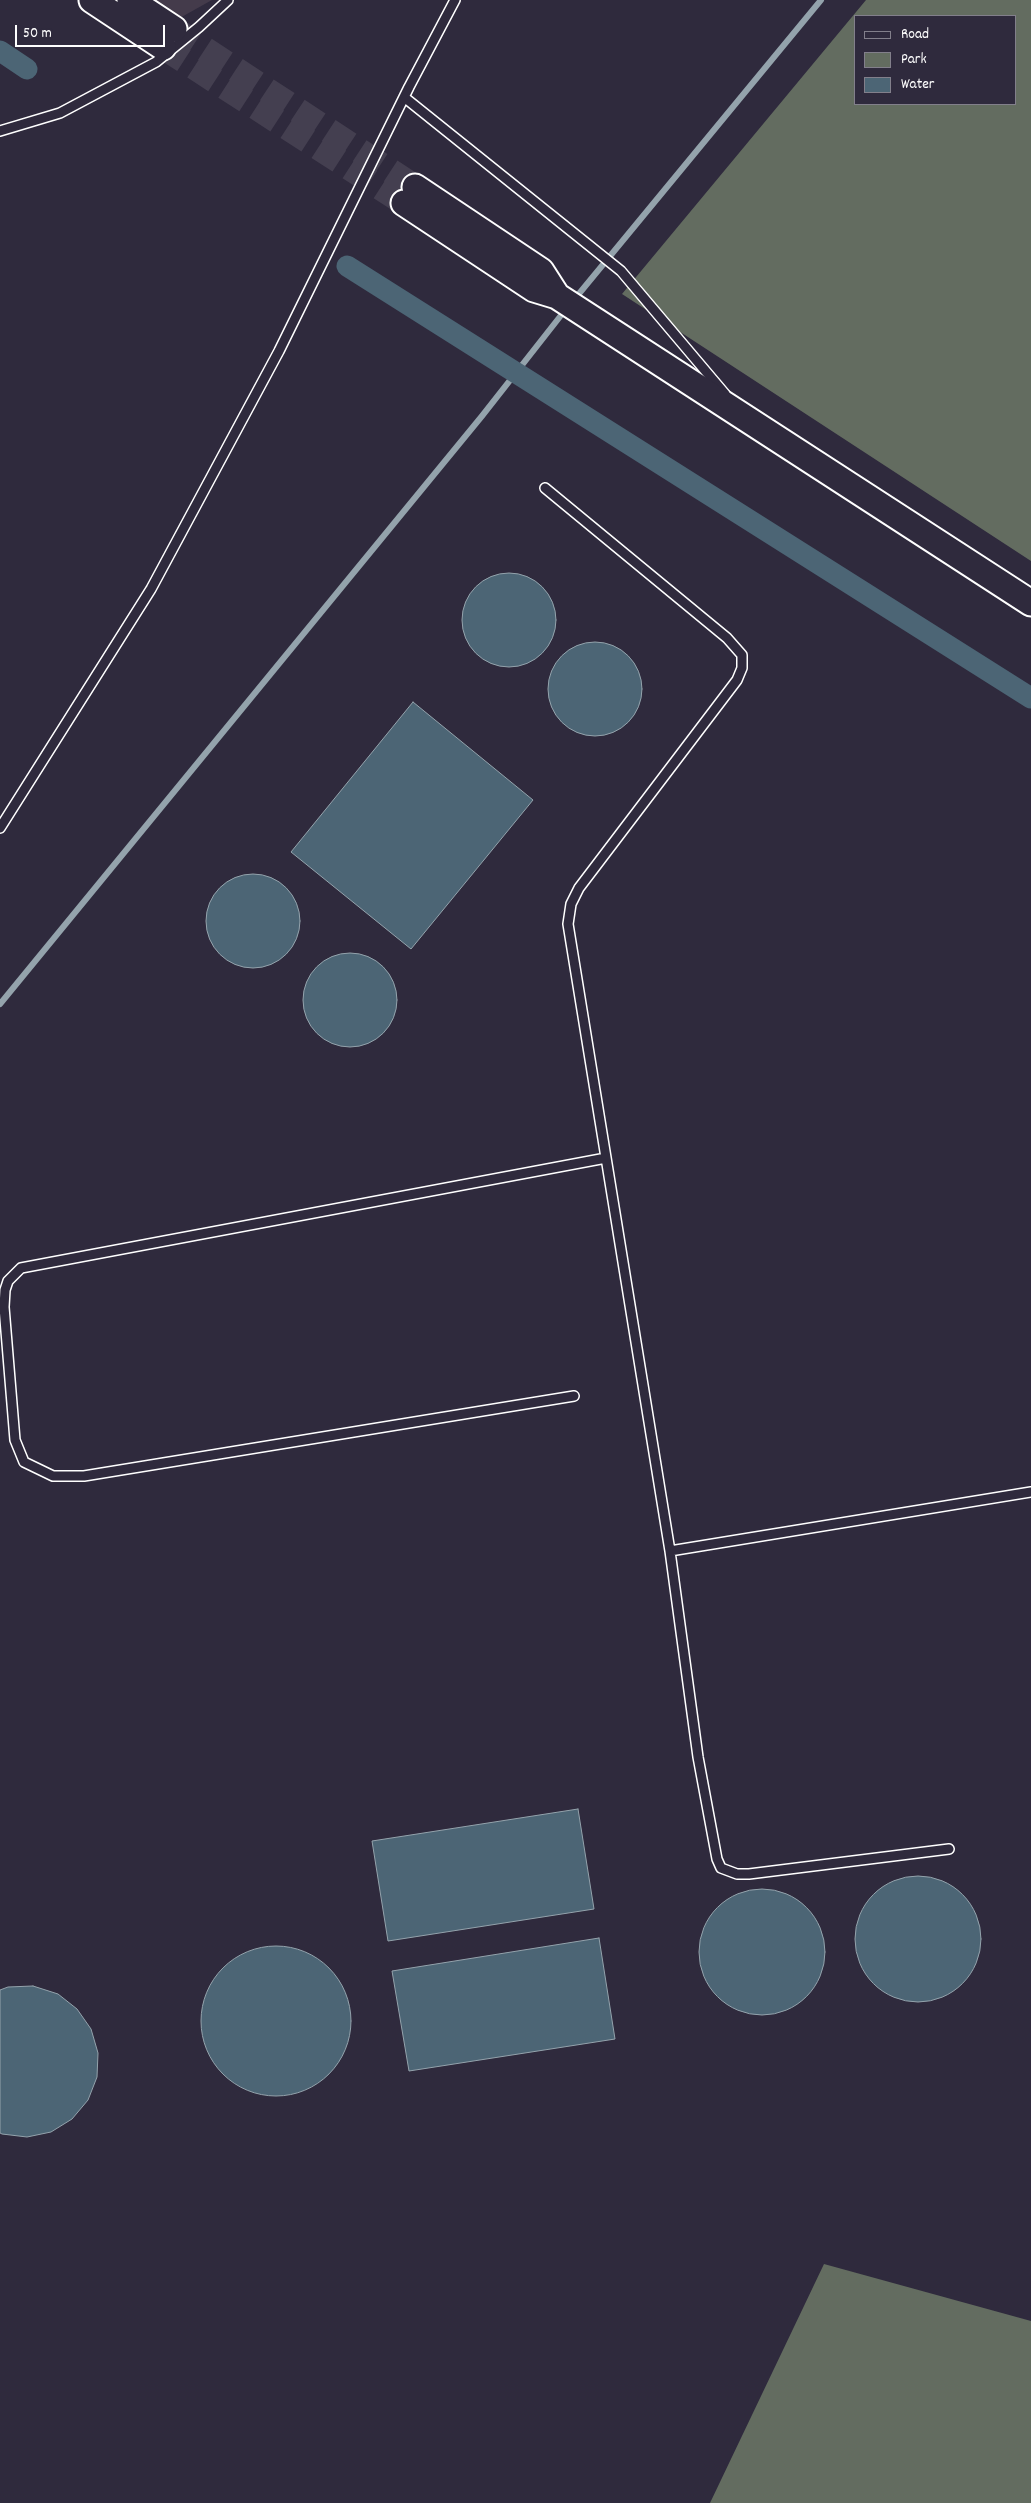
<!DOCTYPE html>
<html>
<head>
<meta charset="utf-8">
<style>
	body { margin:0 }
	#map { position:relative; width:1031px; height:2503px; overflow:hidden; background:#2f2a3d; font-family:Dekko,sans-serif }
	canvas { display:block }
	.legend { position:absolute; left:854px; top:15px; width:162px; height:90px; box-sizing:border-box; background:#2f2a3d; border:1px solid #827f8b; margin:0; padding:6px 9px; list-style:none; font-size:15px; color:#fff }
	.legend li { display:flex; align-items:center; gap:10px; height:25px }
	.legend b { width:25px; border:1px solid #827f8b }
	.scale { position:absolute; left:15px; top:25px; width:150px; height:22px; box-sizing:border-box; border:2px solid #fff; border-top:0; padding-left:6px; font-size:15px; line-height:18px; white-space:nowrap; color:#fff; -webkit-text-stroke:4px #2f2a3d; paint-order:stroke }
</style>
</head>
<body>
<div id="map">
<canvas width="1031" height="2503"></canvas>
<ul class="legend">
<li><b style="height:6px;background:#2f2a3d"></b>Road</li>
<li><b style="height:14px;background:#636c60"></b>Park</li>
<li><b style="height:14px;background:#4c6575"></b>Water</li>
</ul>
<div class="scale">50 m</div>
</div>
<script>
const c = document.querySelector('canvas').getContext('2d');
c.lineJoin = 'round';
function fill(path, color) {
  c.fillStyle = color;
  c.fill(path, 'evenodd');
}
function poly(rows) {
  const path = new Path2D();
  for (const r of rows) {
    if (r.length === 3) {
      path.moveTo(r[0] + r[2], r[1]);
      path.arc(r[0], r[1], r[2], 0, 2 * Math.PI);
      continue;
    }
    path.moveTo(r[0], r[1]);
    for (let i = 2; i < r.length; i += 2) path.lineTo(r[i], r[i + 1]);
  }
  return path;
}
function stroke(path, color, width, dash) {
  c.strokeStyle = color;
  c.lineWidth = width;
  c.lineCap = dash ? 'butt' : 'round';
  c.setLineDash(dash || []);
  c.stroke(path);
}
fill(poly([
	[150,0,212,0,178,19]
]), '#443b4b');
fill(poly([
	[866,0,1031,0,1031,561,622,294],
	[855,16,1015,16,1015,104,855,104],
	[824,2264,1031,2321,1031,2503,710,2503]
]), '#636c60');
const water = poly([
	[509,620,47],
	[595,689,47],
	[413,702,533,800,411,949,291,852,413,702],
	[253,921,47],
	[350,1000,47],
	[578,1809,594,1909,388,1941,372,1841,578,1809],
	[918,1939,63],
	[762,1952,63],
	[599,1938,615,2039,409,2071,392,1971,599,1938],
	[276,2021,75],
	[33,1986,58,1994,77,2009,91,2029,98,2053,97,2077,88,2100,72,2119,51,2132,27,2137,2,2134,0,2133,0,1990,8,1987,33,1986]
]);
fill(water, '#4c6575');
stroke(water, '#94a3ac', 1);
stroke(poly([
	[573,301,821,0],
	[0,1004,482,416,566,309]
]), '#94a3ac', 6);
stroke(poly([
	[0,51,27,69],
	[347,266,1031,698]
]), '#4c6575', 21);
stroke(poly([
	[174,29,415,187],
	[163,47,404,203]
]), '#443f50', 25, [25, 12]);
const lane = poly([
	[404,97,621,271,725,394],
	[0,131,60,113,156,62,199,27,228,0],
	[545,488,727,638,742,655,742,668,737,680,579,888,571,904,568,924,670,1551,1031,1492],
	[0,828,151,589,279,351,409,87,455,0],
	[574,1396,84,1476,53,1476,24,1462,15,1440,4,1307,5,1290,8,1281,21,1268,606,1158],
	[670,1551,698,1757,717,1859,721,1868,737,1874,749,1874,949,1849]
]);
const secondary = poly([
	[92,0,163,47],
	[130,0,174,29],
	[415,187,541,271,557,296],
	[404,203,534,289,557,296,1031,603]
]);
stroke(lane, '#fff', 12);
stroke(secondary, '#fff', 29);
stroke(lane, '#2f2a3d', 9);
stroke(secondary, '#2f2a3d', 25);
</script>
</body>
</html>
